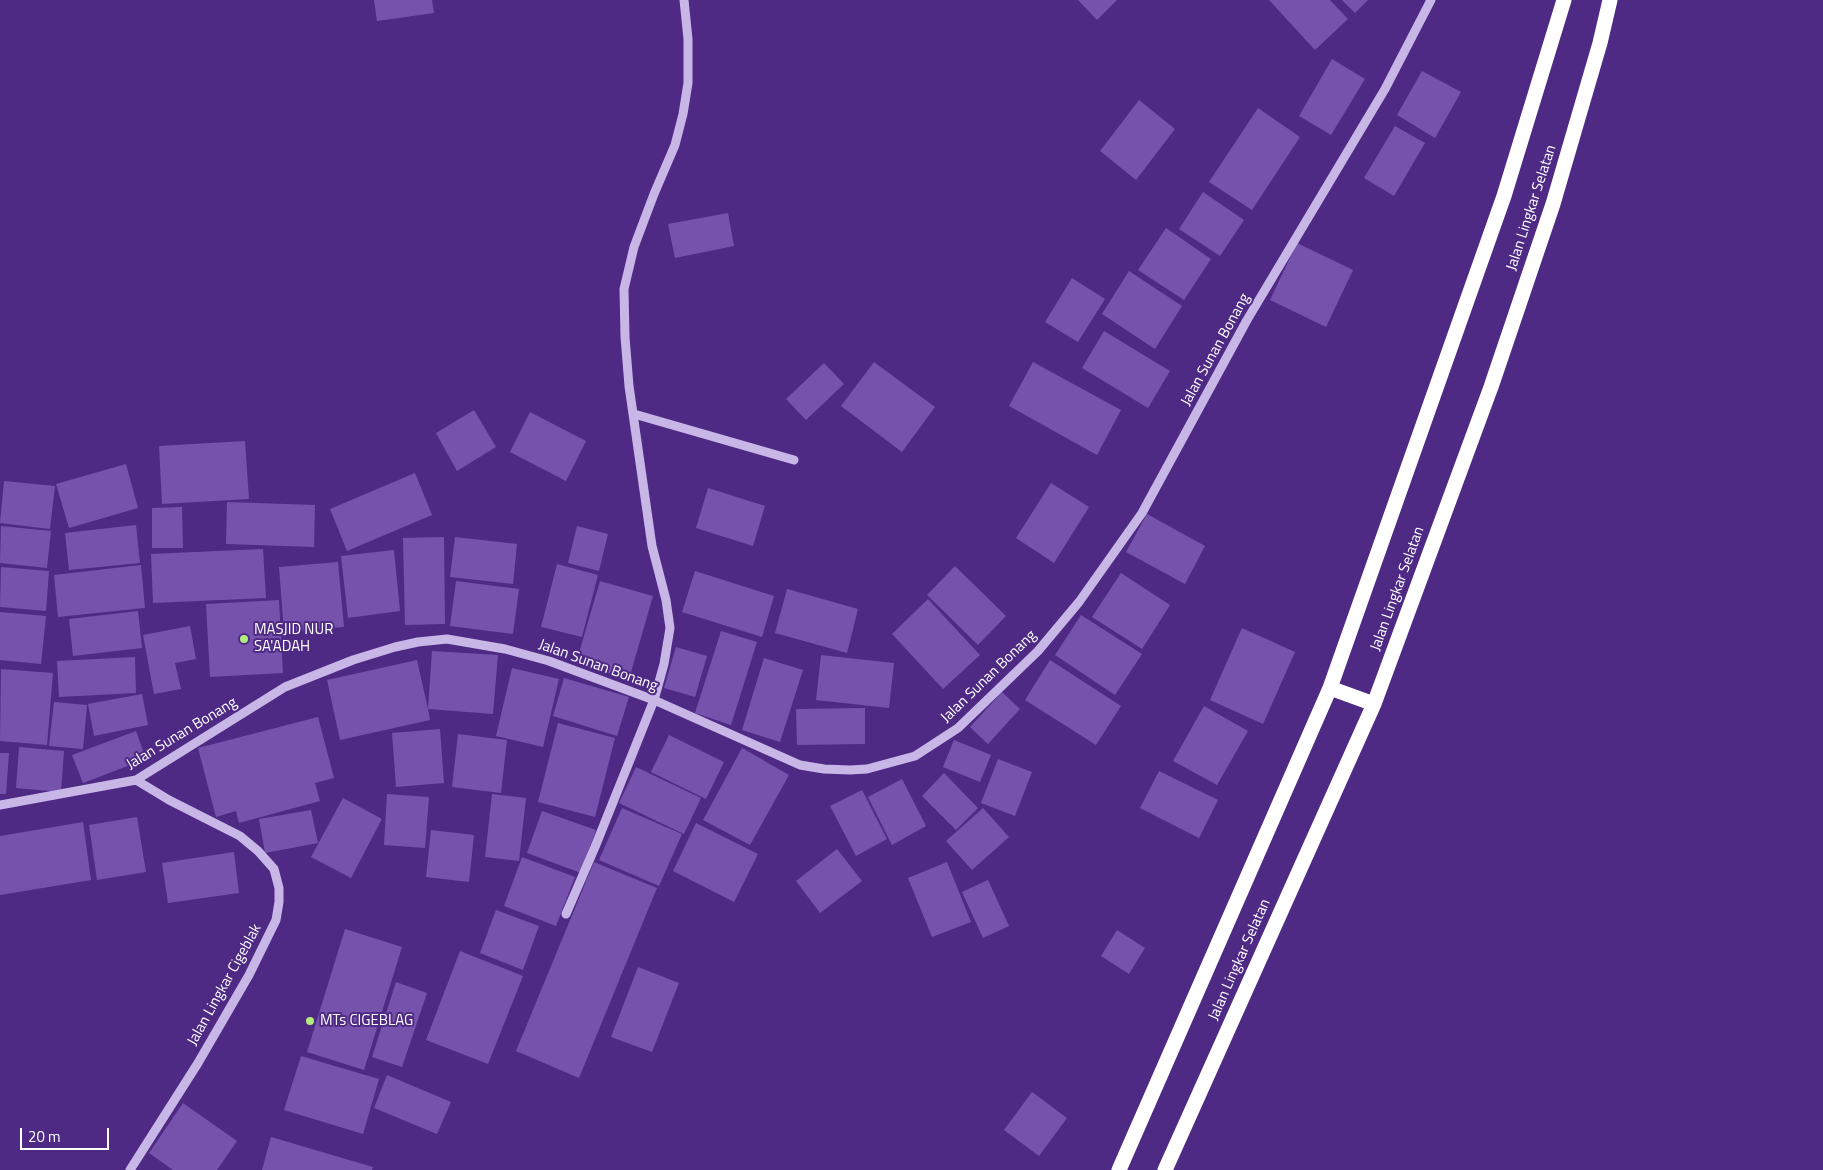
<!DOCTYPE html>
<html>
<head>
<meta charset="utf-8">
<style>
	body { margin:0 }
	#map { position:relative; width:1823px; height:1170px; overflow:hidden; background:#4e2a85; font-family:"Titillium Web",sans-serif }
	canvas { display:block }
	.scale { position:absolute; left:20px; top:1128px; width:89px; height:22px; box-sizing:border-box; border:2px solid #fff; border-top:0; padding-left:6px; font-size:15px; line-height:18px; white-space:nowrap; color:#fff; -webkit-text-stroke:4px #4e2a85; paint-order:stroke }
</style>
</head>
<body>
<div id="map">
<canvas width="1823" height="1170"></canvas>
<div class="scale">20 m</div>
</div>
<script>
const c = document.querySelector('canvas').getContext('2d');
c.lineJoin = 'round';
function fill(path, color) {
  c.fillStyle = color;
  c.fill(path, 'evenodd');
}
function poly(rows) {
  const path = new Path2D();
  for (const r of rows) {
    path.moveTo(r[0], r[1]);
    for (let i = 2; i < r.length; i += 2) path.lineTo(r[i], r[i + 1]);
  }
  return path;
}
function stroke(path, color, width, dash) {
  c.strokeStyle = color;
  c.lineWidth = width;
  c.lineCap = dash ? 'butt' : 'round';
  c.setLineDash(dash || []);
  c.stroke(path);
}
function write(font, color, halo, rows, align = 'center') {
  c.font = font + ' "Titillium Web",sans-serif';
  c.lineWidth = 4;
  c.setLineDash([]);
  c.textBaseline = 'middle';
  c.strokeStyle = halo;
  c.fillStyle = color;
  for (const [text, x, y, turn = 0] of rows) {
    c.save();
    c.translate(x, y);
    c.rotate((+turn || 0) * Math.PI / 180);
    c.textAlign = isNaN(turn) ? turn : align;
    if (halo) c.strokeText(text, 0, 0);
    c.fillText(text, 0, 0);
    c.restore();
  }
}
fill(poly([
	[374,0,432,0,434,13,377,21],
	[1078,0,1117,0,1097,20],
	[1269,0,1330,0,1348,19,1315,50],
	[1342,0,1368,0,1355,13],
	[1332,59,1365,79,1331,135,1299,116],
	[1422,71,1461,92,1435,138,1397,115],
	[1139,100,1175,129,1136,180,1100,151],
	[1258,108,1300,137,1252,210,1209,182],
	[1395,126,1425,143,1394,196,1364,178],
	[1203,192,1244,220,1220,256,1179,229],
	[728,213,734,246,675,258,668,224],
	[1166,228,1211,259,1184,300,1138,270],
	[1297,243,1353,270,1326,327,1270,300],
	[1129,271,1182,306,1155,349,1102,314],
	[1072,278,1105,299,1078,342,1045,322],
	[1104,331,1170,371,1148,408,1082,368],
	[874,362,935,407,902,452,841,406],
	[1033,362,1121,410,1097,455,1009,406],
	[824,363,844,384,806,420,786,399],
	[474,410,496,447,457,471,436,433],
	[530,412,586,441,566,481,510,452],
	[245,441,249,499,162,504,159,446],
	[126,464,138,508,69,528,56,484],
	[415,473,432,515,347,551,330,509],
	[4,481,55,486,50,529,0,523],
	[1051,483,1089,507,1054,563,1016,538],
	[708,488,765,506,753,546,696,528],
	[227,502,315,505,314,547,226,544],
	[182,507,183,548,152,548,152,508],
	[1147,514,1205,546,1185,584,1126,552],
	[136,525,140,563,69,570,65,533],
	[1,526,51,531,47,568,0,563],
	[577,526,608,534,599,571,568,563],
	[444,537,445,624,405,625,403,538],
	[455,537,517,544,513,584,450,577],
	[263,549,266,598,153,603,151,554],
	[394,550,400,611,348,618,341,556],
	[338,562,344,627,284,632,279,567],
	[557,564,598,575,582,637,541,627],
	[141,565,145,608,58,617,54,575],
	[955,566,1006,616,978,645,927,595],
	[1,567,49,571,46,611,0,607],
	[695,571,774,596,762,637,682,612],
	[1121,573,1170,605,1142,649,1092,617],
	[456,581,519,589,513,634,450,626],
	[600,581,653,596,629,679,576,663],
	[787,589,858,609,847,653,775,633],
	[928,599,980,655,943,689,892,634],
	[279,600,283,673,210,677,206,604],
	[138,611,142,648,73,656,69,619],
	[0,612,46,616,41,664,0,660],
	[1081,615,1142,654,1115,695,1055,655],
	[190,626,196,659,175,663,181,689,154,694,143,635],
	[1242,628,1295,652,1263,724,1210,700],
	[721,631,757,642,731,725,695,713],
	[676,647,707,656,695,697,664,688],
	[432,651,498,655,493,714,428,709,430,720,340,740,327,680,417,660,428,709],
	[821,655,894,663,889,708,816,700],
	[135,657,136,693,59,697,57,661],
	[764,658,803,670,780,742,742,730],
	[1050,660,1121,706,1096,745,1025,700],
	[512,668,559,679,543,747,496,736],
	[1,669,53,673,47,745,0,741],
	[564,678,629,697,617,736,553,716],
	[1002,692,1020,709,988,744,970,727],
	[142,694,148,725,94,736,88,704],
	[54,702,87,705,83,749,49,746],
	[1204,706,1248,731,1217,785,1173,761],
	[865,708,865,744,797,745,796,709],
	[318,717,334,778,315,783,320,801,239,823,236,811,216,817,198,748],
	[558,723,615,738,595,817,538,802],
	[440,729,444,783,396,787,392,733],
	[136,731,146,759,83,783,72,755],
	[458,734,507,740,501,793,452,787],
	[669,735,724,762,706,799,651,772],
	[954,740,991,755,980,782,943,767],
	[19,747,64,751,61,792,16,788],
	[742,748,789,775,750,845,703,820],
	[0,753,9,753,6,794,0,794],
	[998,759,1032,772,1015,816,981,803],
	[636,767,701,798,684,834,619,803],
	[1159,771,1218,800,1199,838,1140,808],
	[944,773,978,808,956,830,922,796],
	[902,779,926,826,892,845,868,797],
	[862,790,887,839,856,856,830,806],
	[387,794,429,797,425,848,384,845],
	[492,794,526,798,519,861,485,857],
	[343,798,382,819,351,878,311,857],
	[622,808,682,834,659,886,599,860],
	[983,808,1009,837,972,870,946,841],
	[311,810,318,843,265,853,259,819],
	[542,811,596,830,581,873,527,853],
	[137,817,146,872,97,880,89,825],
	[83,822,91,880,0,895,0,836],
	[696,823,758,854,734,902,673,871],
	[431,830,474,835,469,882,426,877],
	[837,849,862,881,820,913,796,881],
	[234,852,239,893,168,903,162,863],
	[522,857,575,877,556,926,504,906],
	[594,862,657,888,579,1078,516,1051],
	[947,862,971,922,932,937,908,878],
	[988,880,1009,926,983,938,962,892],
	[496,910,539,926,523,970,480,953],
	[345,929,402,947,364,1070,307,1052],
	[1117,930,1145,948,1129,974,1101,956],
	[460,951,523,976,488,1064,426,1040],
	[638,967,679,983,652,1052,611,1037],
	[396,982,427,993,402,1067,372,1057],
	[301,1056,379,1079,363,1134,284,1110],
	[387,1075,451,1102,437,1134,374,1108],
	[1032,1092,1067,1118,1039,1156,1004,1130],
	[183,1103,237,1141,217,1170,173,1170,149,1153],
	[271,1137,373,1167,372,1170,262,1170]
]), '#7553ac');
stroke(poly([
	[634,414,794,460],
	[0,805,136,780,285,687,353,660,395,647,418,642,447,639,505,649,549,661,654,700,800,765,824,769,850,770,867,769,915,756,958,728,1038,651,1079,602,1142,513,1247,320,1385,89,1431,0],
	[566,914,595,847,654,700,664,664,670,628,666,600,652,546,629,386,625,337,624,289,634,247,654,194,675,145,683,114,688,83,688,39,684,0],
	[130,1170,198,1063,249,975,276,920,279,902,279,888,274,869,258,851,240,836,169,800,136,780]
]), '#c8b6e7', 9);
stroke(poly([
	[1330,688,1374,704],
	[1119,1170,1330,688,1504,196,1564,0],
	[1165,1170,1374,704,1491,387,1553,204,1600,43,1610,0]
]), '#fff', 15);
for (const [x, y, r, color] of [
	[244,639,5,"#b1ed7d"],
	[310,1021,5,"#b1ed7d"]
]) {
  const dot = new Path2D();
  dot.arc(x, y, r, 0, 2 * Math.PI);
  c.fillStyle = color;
  c.fill(dot);
  stroke(dot, '#4e2a85', 2);
}
write('15px', '#fff', '#4e2a85', [
	["Jalan Lingkar Selatan",1532,208,-72],
	["Jalan Sunan Bonang",1216,350,-61],
	["Jalan Lingkar Selatan",1398,589,-70],
	["Jalan Sunan Bonang",598,666,20],
	["Jalan Sunan Bonang",989,677,-44],
	["Jalan Sunan Bonang",182,734,-31],
	["Jalan Lingkar Selatan",1240,960,-66],
	["Jalan Lingkar Cigeblak",225,985,-61]
]);
write('15px', '#fff', '#4e2a85', [
	["MASJID NUR",254,630],
	["SA'ADAH",254,647],
	["MTs CIGEBLAG",320,1021]
], 'left');
</script>
</body>
</html>
